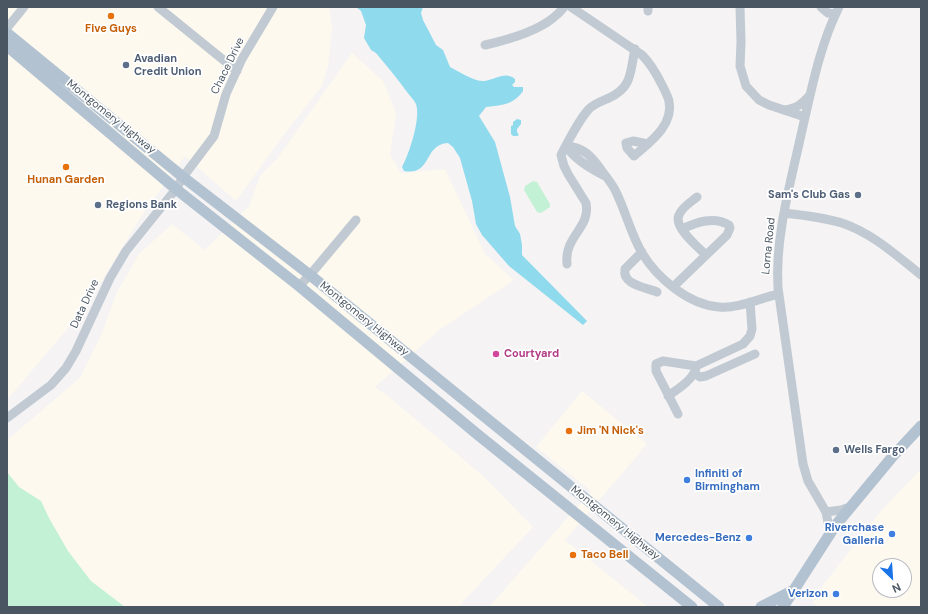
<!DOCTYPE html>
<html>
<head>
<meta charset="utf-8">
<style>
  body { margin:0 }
  #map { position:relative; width:928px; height:614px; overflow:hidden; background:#f5f3f3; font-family:"DM Sans",sans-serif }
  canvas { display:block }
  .frame { position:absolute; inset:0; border:8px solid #4a5661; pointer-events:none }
  .north { position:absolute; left:872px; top:558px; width:40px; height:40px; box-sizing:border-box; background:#fff; border:1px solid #b7bbc0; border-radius:50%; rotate:155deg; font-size:11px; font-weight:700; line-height:16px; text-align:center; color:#4a5661 }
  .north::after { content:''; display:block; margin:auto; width:14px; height:18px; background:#1a73e8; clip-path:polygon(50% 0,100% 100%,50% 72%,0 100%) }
</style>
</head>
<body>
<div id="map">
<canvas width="928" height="614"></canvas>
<div class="frame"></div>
<div class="north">N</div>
</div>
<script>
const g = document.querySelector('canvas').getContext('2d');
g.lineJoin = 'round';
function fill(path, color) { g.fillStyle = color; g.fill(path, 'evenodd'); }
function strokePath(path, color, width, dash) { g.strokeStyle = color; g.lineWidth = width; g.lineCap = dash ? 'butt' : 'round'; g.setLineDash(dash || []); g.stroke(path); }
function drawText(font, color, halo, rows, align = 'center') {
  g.font = font + ' "DM Sans",sans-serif'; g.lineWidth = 3.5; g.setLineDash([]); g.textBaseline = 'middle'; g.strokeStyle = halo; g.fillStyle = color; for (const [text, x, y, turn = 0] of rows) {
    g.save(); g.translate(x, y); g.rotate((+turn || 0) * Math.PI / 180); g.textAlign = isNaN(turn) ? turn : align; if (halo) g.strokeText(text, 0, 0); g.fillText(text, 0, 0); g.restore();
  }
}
fill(new Path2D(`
  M7,7H329L332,28L328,66L322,86L283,136L236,201L185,156L140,218L86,307L7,400Z
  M352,53L383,81L396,113L390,155L401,173L445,169L485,254L514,280L439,330L375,387L389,397L482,475L533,527L458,607H7V440L80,378L102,333L117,292L139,254L172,224L205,250L249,206L260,176L277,159Z
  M582,391L647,444L565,540L648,607H489L591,491L536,447Z
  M921,469V607H818L813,603L816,594L881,511ZM880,566H904V590H880Z`), '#fdf9ef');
fill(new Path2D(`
  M533,181L537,182L550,204V207L541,213L537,212L524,190L525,186Z
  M7,472L19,487L41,501L49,518L68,551L91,581L125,607H7Z`), '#c3f1d5');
fill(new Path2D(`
  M356,7H423L421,13L423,20L436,45L443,50L450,67C460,72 474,82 485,81C496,79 505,71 515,79V82L512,85L514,87H523V91C513,105 502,105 486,107L479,116L495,142L510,197L515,226L520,234L522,245V255L587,321L583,325L509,266L482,235L476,224L472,201L460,158L453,147L448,143C445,143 441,144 438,146C425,154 428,175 404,171L402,167C409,154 421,119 416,104C414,100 410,96 407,92C397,78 386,65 376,53L371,50L364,38L366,25L361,11Z
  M517,119L521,120V124L517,129V132L519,135L517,136H513L511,134V126L513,125V122Z`), '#90daee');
strokePath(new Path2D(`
  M158,7L237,71
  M571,7L642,55C650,63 656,73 661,83C664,89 667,94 669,101C674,125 650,142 634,156L627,148L626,143L633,141L648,144
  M648,7V11
  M740,7L741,42L740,66L746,86L759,100L769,105L805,117
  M821,7L828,13L835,14
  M7,28L24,7
  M485,45C507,40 536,32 553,18C557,15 561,11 564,7
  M784,110C797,108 801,105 810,95
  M605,176C591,169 575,160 566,146C584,147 592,157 602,171C607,178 614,186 617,194C626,213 631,234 642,253C657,278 689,305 719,307C738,309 760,298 779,294
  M697,197C691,202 682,207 679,215C673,227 698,247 706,255
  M784,213C803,215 823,217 842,223C872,233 896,255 921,275
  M642,252L625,269C622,285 645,287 657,292
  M567,264C564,236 591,228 586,203L568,174L564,166L561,155C569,140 577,123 588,110C593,104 602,101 609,98C633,87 630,71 635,49
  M299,286L310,275L356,220
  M673,287L727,235L730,228L729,225C714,216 697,222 682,229
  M694,373L700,377L706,376L755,354
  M668,396C678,389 693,380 696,368
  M678,414L656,371V364L663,361L696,366L743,344L750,336L752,329L750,302
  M7,418L51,385L66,368L76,351L110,278L126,251L176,189L183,177L214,136L226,94L242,59L273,7
  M826,512L841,510L850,507
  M830,533L826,512L808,481L803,464L778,288C775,237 790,185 801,135C811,92 819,47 839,7`), '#c1cad2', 9);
strokePath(new Path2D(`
  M7,33L183,177L310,275L719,607
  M7,46L176,189L299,286L477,434L692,607
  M761,607L794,590
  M783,607L835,526L893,456L921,426`), '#b3c2d1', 11);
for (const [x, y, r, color] of [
  [111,16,4,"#e8710a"],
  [126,65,4,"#5c6f8a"],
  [66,167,4,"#e8710a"],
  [858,195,4,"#5c6f8a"],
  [98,205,4,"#5c6f8a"],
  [496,354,4,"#d1479c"],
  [569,431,4,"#e8710a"],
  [836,450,4,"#5c6f8a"],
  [687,480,4,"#3f7fe0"],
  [892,534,4,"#3f7fe0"],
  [749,538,4,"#3f7fe0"],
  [573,555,4,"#e8710a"],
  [836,594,4,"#3f7fe0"]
]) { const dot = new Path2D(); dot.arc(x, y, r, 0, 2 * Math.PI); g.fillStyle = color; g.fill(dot); strokePath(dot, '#fff', 1.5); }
drawText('bold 11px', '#c56008', '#fff', [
  ["Five Guys",111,29],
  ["Hunan Garden",66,180],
  ["Jim 'N Nick's",577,431,"left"],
  ["Taco Bell",581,555,"left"]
]);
drawText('bold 11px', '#4e5e75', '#fff', [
  ["Avadian",134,59],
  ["Credit Union",134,72],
  ["Sam's Club Gas",850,195,"right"],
  ["Regions Bank",106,205],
  ["Wells Fargo",844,450]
], 'left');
drawText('11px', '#4a5661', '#fff', [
  ["Chace Drive",228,66,-64],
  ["Montgomery Highway",111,117,39],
  ["Lorna Road",769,246,-84],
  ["Data Drive",85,304,-65],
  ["Montgomery Highway",364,319,39],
  ["Montgomery Highway",615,523,39]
]);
drawText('bold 11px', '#b23c85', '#fff', [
  ["Courtyard",504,354]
], 'left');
drawText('bold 11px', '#366cbe', '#fff', [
  ["Infiniti of",695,474,"left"],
  ["Birmingham",695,487,"left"],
  ["Riverchase",884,528],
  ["Galleria",884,541],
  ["Mercedes-Benz",741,538],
  ["Verizon",828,594]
], 'right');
</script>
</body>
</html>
